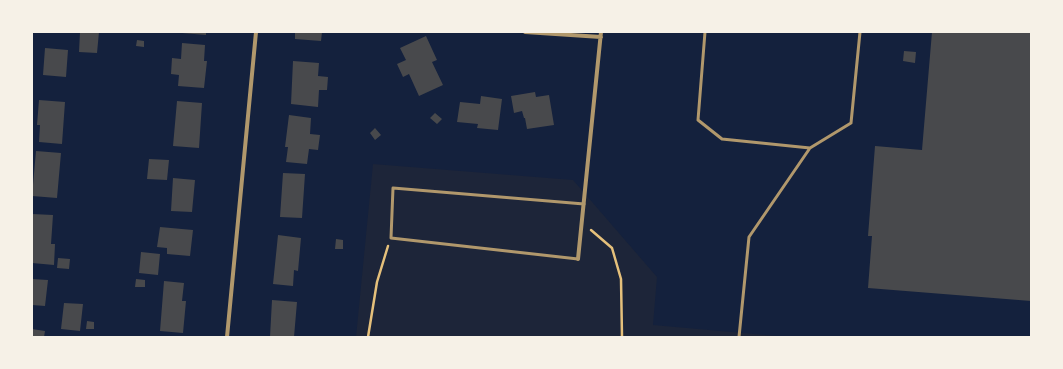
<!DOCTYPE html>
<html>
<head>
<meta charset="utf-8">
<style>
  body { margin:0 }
  #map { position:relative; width:1063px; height:369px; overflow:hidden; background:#14213d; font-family:Lato,sans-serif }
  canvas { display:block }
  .frame { position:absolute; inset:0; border:33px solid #f6f1e7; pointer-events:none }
</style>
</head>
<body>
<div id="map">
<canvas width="1063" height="369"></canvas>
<div class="frame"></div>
</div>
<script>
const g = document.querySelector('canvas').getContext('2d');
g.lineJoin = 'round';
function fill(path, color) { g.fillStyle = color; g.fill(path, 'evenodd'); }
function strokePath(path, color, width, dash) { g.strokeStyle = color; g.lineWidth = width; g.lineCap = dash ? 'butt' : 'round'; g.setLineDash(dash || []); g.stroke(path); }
fill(new Path2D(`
  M373,164L573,180L657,277L653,325L788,337H356Z`), '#1d2539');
fill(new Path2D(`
  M80,32H99L97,53L79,52Z
  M182,32H206V35L182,33Z
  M295,32H322L321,41L295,39Z
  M932,32H1031V301L868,288L872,236H868L875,146L922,150Z
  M426,36L437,60L432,62L443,85L419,96L409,74L403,77L397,64L406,60L400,48Z
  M137,40L144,41V47L136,46Z
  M182,43L205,45L204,61H207L204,88L178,86L179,75L171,74L172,58L181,59Z
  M45,48L68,50L66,77L43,75Z
  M904,51L916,52L915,63L903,61Z
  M293,61L319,63L318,76L328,77L327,90H319L318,107L291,104Z
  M535,92L536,97L549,95L554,125L527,129L525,118H524L522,111L514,113L511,96Z
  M481,96L502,99L498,130L477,128L478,124L457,122L460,102L480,104Z
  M39,100L65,102L62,144L39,142L40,125H37Z
  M177,101L202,103L199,148L173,146Z
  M435,113L442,119L437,124L430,118Z
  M289,115L311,118L310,134L320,135L318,150L309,149L307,164L286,162L288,147H285Z
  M375,128L381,135L375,140L370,133Z
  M36,151L61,153L57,198L32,196Z
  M149,159L169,160L167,180L147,179Z
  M283,173L305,174L302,218L280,217Z
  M173,178L195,180L192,212L171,211Z
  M32,214L53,215L51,244H55L54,265L32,263Z
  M160,227L193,230L190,256L167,254V248L157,247Z
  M278,235L301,238L298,271L294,270L293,286L273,284Z
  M336,239L343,240V249H335Z
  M141,252L160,254L158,275L139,273Z
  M58,258L70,259L69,269L57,268Z
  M32,279L48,280L45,306L32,305Z
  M136,279L145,280V287H135Z
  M164,281L184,283L182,301H186L183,333L160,331Z
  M272,300L297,302L294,337H270Z
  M64,303L83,304L80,331L61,329Z
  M87,321L94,322V329H86Z
  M32,329L45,331L44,337H32Z`), '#48494c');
strokePath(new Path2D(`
  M591,230L612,248L621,279L622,337
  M368,337L377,282L388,246`), '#e5c07b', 2.5);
strokePath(new Path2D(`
  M705,32L698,120L722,139L810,148
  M578,259L391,238L393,188L584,204
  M739,337L749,237L810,148L851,123L860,32`), '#b1986c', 3);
strokePath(new Path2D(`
  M525,32L601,37
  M578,259L601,32
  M227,337L256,32`), '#b1986c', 4);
</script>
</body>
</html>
